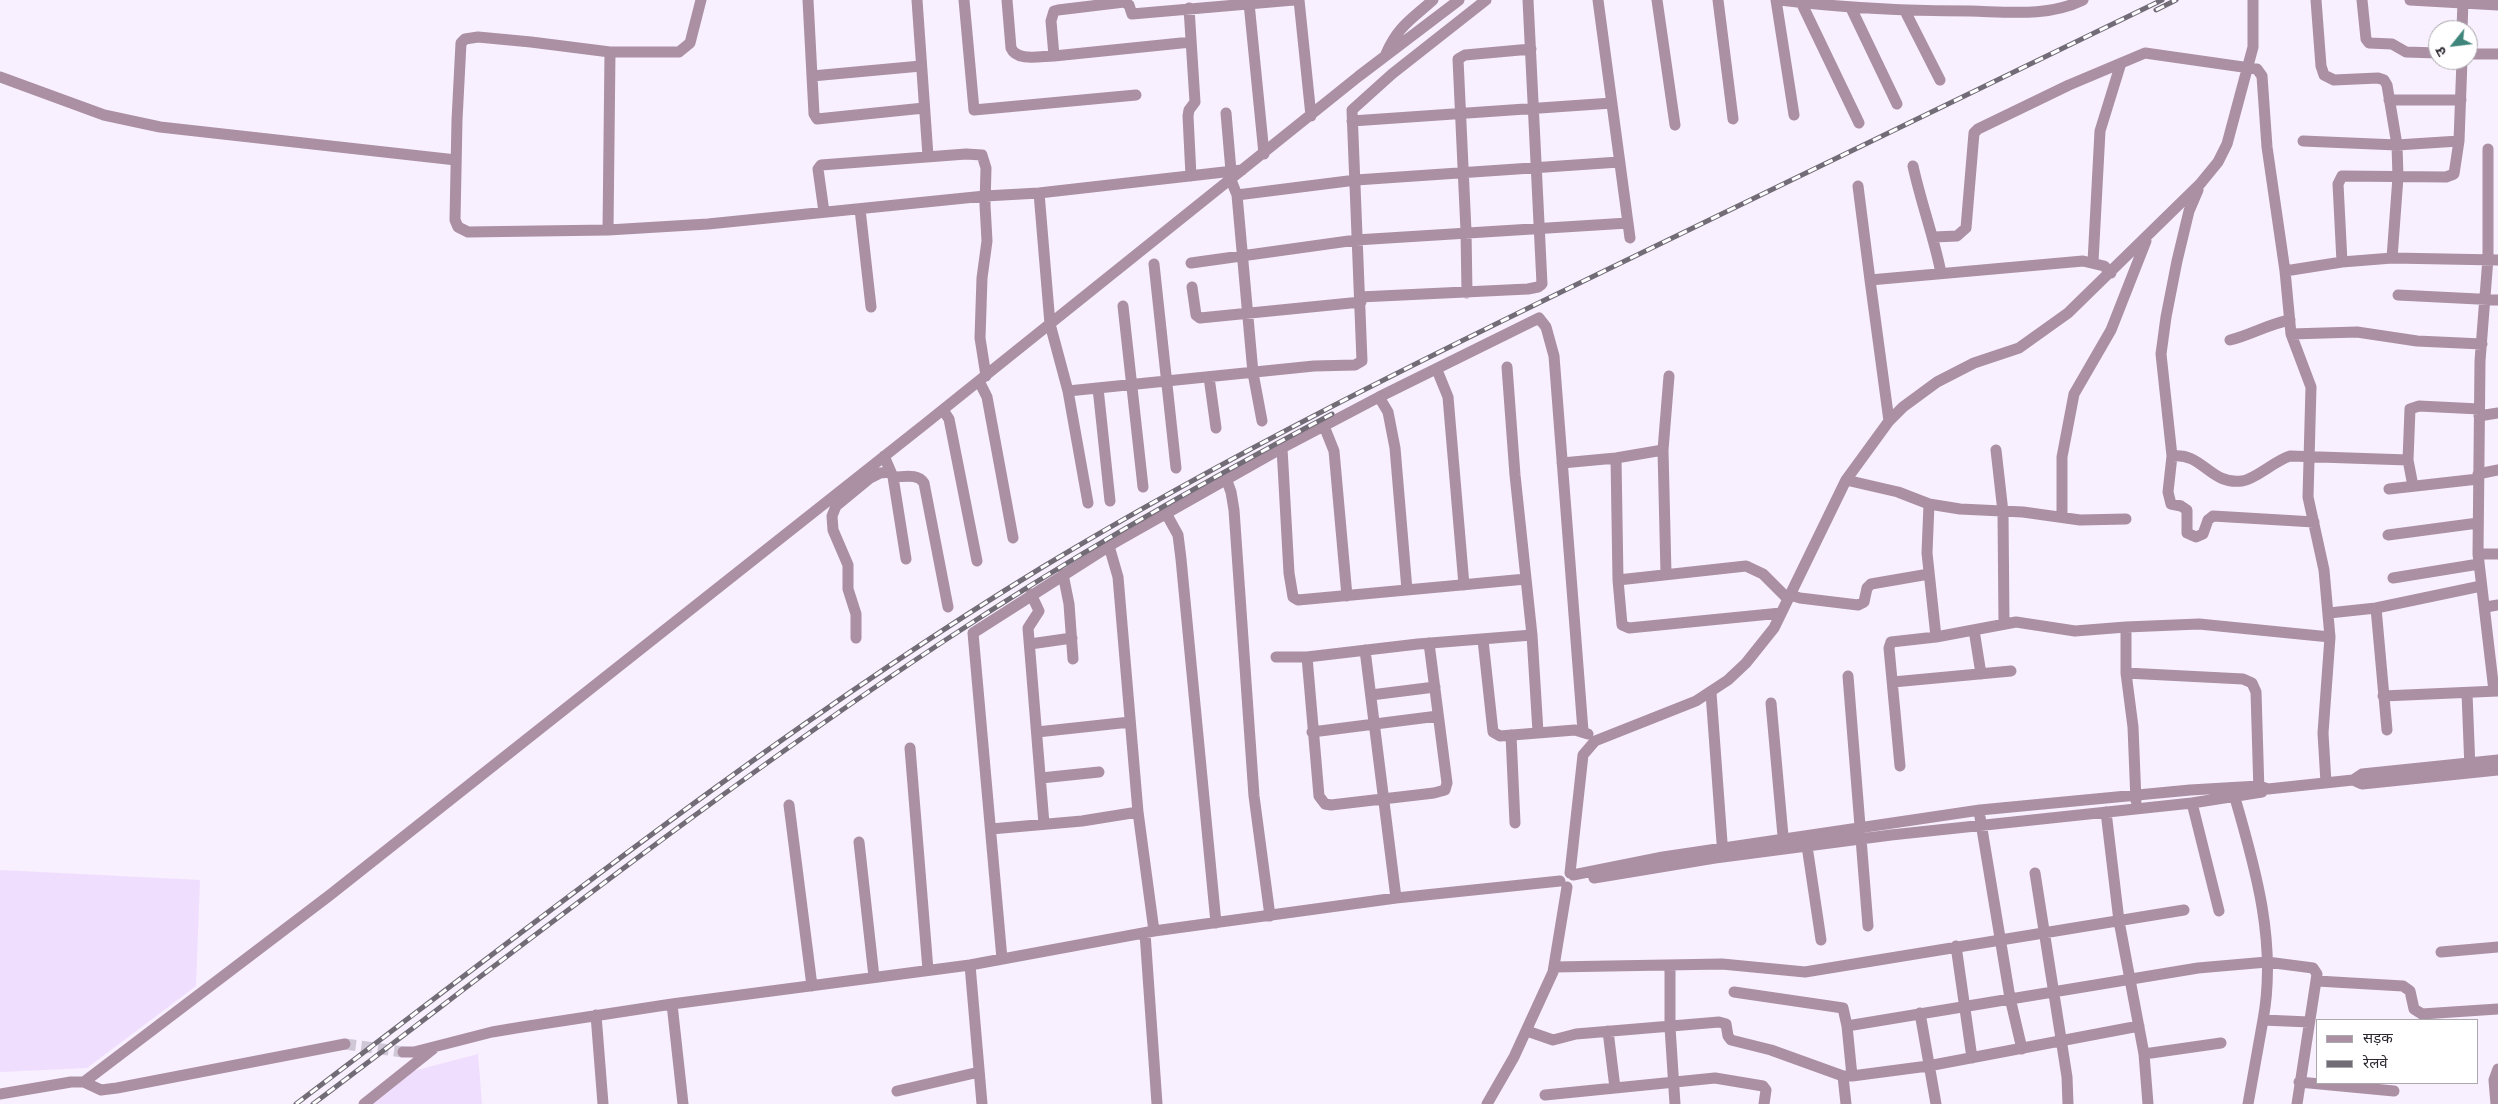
<!DOCTYPE html>
<html>
<head>
<meta charset="utf-8">
<style>
  body { margin:0 }
  #map { position:relative; width:2498px; height:1104px; overflow:hidden; background:#f8efff; font-family:"Asap Condensed","Noto Sans Devanagari",sans-serif }
  canvas { display:block }
  .legend { position:absolute; left:2316px; top:1019px; width:162px; height:65px; box-sizing:border-box; background:#fff; border:1px solid #aba9ad; margin:0; padding:6px 9px; list-style:none; font-size:15px; color:#2d2831 }
  .legend li { display:flex; align-items:center; gap:10px; height:25px }
  .legend b { width:25px; border:1px solid #aba9ad }
  .north { position:absolute; left:2428px; top:20px; width:50px; height:50px; box-sizing:border-box; background:#fff; border:1px solid #aba9ad; border-radius:50%; rotate:241deg; font-size:14px; font-weight:700; line-height:20px; text-align:center; color:#2d2831 }
  .north::after { content:''; display:block; margin:auto; width:18px; height:22px; background:#40857b; clip-path:polygon(50% 0,100% 100%,50% 72%,0 100%) }
</style>
</head>
<body>
<div id="map">
<canvas width="2498" height="1104"></canvas>
<ul class="legend">
<li><b style="height:6px;background:#ab8fa3"></b>सड़क</li>
<li><b style="height:6px;background:#726c77"></b>रेलवे</li>
</ul>
<div class="north">उ</div>
</div>
<script>
const g = document.querySelector('canvas').getContext('2d');
g.lineJoin = 'round';
function fill(path, color) { g.fillStyle = color; g.fill(path, 'evenodd'); }
function strokePath(path, color, width, dash) { g.strokeStyle = color; g.lineWidth = width; g.lineCap = dash ? 'butt' : 'round'; g.setLineDash(dash || []); g.stroke(path); }
fill(new Path2D(`
  M0,870L200,880L196,986L87,1068L0,1072Z
  M478,1054L482,1104H360L398,1075Z`), '#f0defe');
strokePath(new Path2D(`
  M345,1044L403,1052`), '#cfc7d6', 11, [11, 5.5]);
strokePath(new Path2D(`
  M808,0L814,114L817,119L924,108
  M917,0L928,156
  M964,0L974,110L1136,95
  M1007,0L1011,48C1017,62 1041,56 1054,56L1051,21L1054,11L1058,10L1124,2L1129,5L1132,14L1294,0
  M1299,0L1311,116
  M1598,0L1630,238
  M1657,0L1675,125
  M1718,0L1733,119
  M1776,0L1794,115
  M1780,0C1844,8 1907,11 1971,11C2009,12 2048,17 2083,0
  M1800,0L1859,123
  M2316,0L2321,66L2324,75L2334,80L2378,78L2384,80L2387,85L2397,145L2398,177L2392,258
  M2362,0L2366,39L2369,43L2392,44L2406,52L2438,53
  M2410,0L2498,5
  M1249,3L1264,154
  M1189,8L1195,102L1189,110L1188,116L1191,176
  M1851,8L1897,104
  M1905,11L1940,80
  M2462,30L2463,0
  M610,52L608,230L708,224L985,196L1039,193L1242,170
  M1386,54C1398,26 1412,19 1433,0
  M2468,54H2498
  M1054,56L1191,42
  M812,76L921,66
  M0,77L104,115L160,127L456,160
  M2389,100H2461
  M1226,113L1231,171
  M1352,121L1612,103
  M2303,141L2397,145L2459,141
  M2488,149V258L2480,361L2478,554L2494,691
  M1913,166C1921,203 1934,237 1941,273
  M1231,180L1237,195L1253,373L1262,421
  M1858,186L1870,280
  M2198,190L2189,211L2177,261L2166,317L2161,354L2172,456L2168,492L2171,504L2181,506L2187,510V533L2196,537L2203,534L2208,520L2213,516L2314,522
  M1039,193L1050,324L1068,391L1088,503
  M1237,195L1356,180L1619,162
  M860,209L871,307
  M824,212L818,169L821,165L966,154L982,155L986,168L985,205L987,241L982,278L980,338L986,376
  M608,230L468,232L458,227L455,220L457,120L461,43L465,39L478,37L531,42L610,52H679L690,43L701,0
  M1934,237L1957,236L1966,228L1974,133L1978,129L2069,85L2145,53L2257,69L2262,76L2267,147L2285,271L2291,334L2311,387L2308,497L2324,570L2330,637L2323,733L2326,783
  M2093,262L2100,131L2121,63
  M2342,262L2338,184L2342,176L2446,177L2454,174L2459,141L2462,60
  M1191,263L1356,240L1628,223
  M1154,264L1176,468
  M2285,271L2342,262L2392,258L2498,260
  M1192,287L1196,315L1200,318L1361,302
  M1467,293L1466,231L1458,59L1465,55L1531,49
  M2398,295L2498,300
  M1360,297L1528,289L1538,287L1542,284L1528,0
  M1123,306L1143,487
  M2291,334L2357,332L2417,341L2482,344
  M2230,340C2251,335 2268,324 2290,320
  M1507,367L1515,475L1532,635L1538,732
  M1437,370L1448,397L1464,585
  M1209,377L1216,428
  M979,381L987,397L1013,538
  M1098,388L1110,501
  M1068,391L1314,366L1355,365L1362,361L1352,110L1392,74L1486,0
  M1379,397L1388,412L1395,448L1407,590
  M943,410L949,419L977,561
  M2479,416L2498,413
  M1889,421L1870,280L2083,261L2104,266L2111,273
  M1324,426L1334,451L1347,596
  M1282,448L1289,573L1293,597L1298,600L1526,579
  M1996,450L2003,512L2004,623
  M884,456L893,477L906,559
  M2172,456C2203,452 2209,485 2242,481C2256,479 2274,461 2290,456L2408,460
  M1616,458L1618,580L1622,625L1629,628L1781,613
  M1562,463L1616,458L1663,450
  M2478,474L2498,470
  M893,477C904,477 918,473 924,483L948,607
  M1846,480L1898,492L1929,504L1960,509L2023,512L2080,520L2126,519
  M1227,481L1231,492L1234,510L1254,796L1270,916
  M2413,486L2408,460L2410,409L2419,406L2479,409
  M2389,489L2478,479
  M1929,504L1927,553L1936,637
  M1167,515L1178,535L1181,559L1216,923
  M2062,517V457L2074,394L2111,330L2146,241
  M2388,535L2478,523
  M1109,546L1118,577L1138,812L1154,931
  M2478,554H2498
  M1063,574L1069,604L1073,659
  M1666,574L1663,450L1669,376
  M2393,578L2479,564
  M1618,580L1746,566L1763,574L1788,599
  M1031,594L1039,611L1028,628L1044,824
  M1790,595L1800,598L1858,605L1864,602L1867,588L1871,584L1929,574
  M2486,607L2498,605
  M2376,608L2387,730
  M2329,613L2376,608L2481,586
  M2126,627L2199,624L2330,637
  M1974,630L1981,674
  M856,638V614L848,589V565L833,530L832,516L836,506L870,478L880,473L891,472
  M1483,640L1493,732L1500,736L1575,730L1588,734
  M1030,644L1072,638
  M1365,650L1396,898
  M1276,657H1307L1418,644L1532,635
  M1307,657L1319,796L1325,804L1331,805L1434,793L1445,790L1447,783L1429,643
  M2126,673L2243,679L2252,683L2256,692L2259,792
  M1848,676L1868,926
  M1893,682L2011,671
  M1711,693L1723,856
  M2467,693L2470,769
  M1371,695L1435,687
  M2383,696L2498,691
  M1771,703L1784,847
  M1037,732L1130,722
  M1312,732L1438,716
  M1511,735L1515,823
  M910,748L928,970
  M1900,766L1889,648L1891,642L1936,637L2016,622L2075,631L2126,627V673L2133,727L2136,801
  M1041,778L1099,772
  M2353,780L2362,774L2498,760
  M2235,798C2256,870 2277,944 2263,1020L2309,1022
  M2192,803L2219,911
  M789,805L812,986
  M2106,812L2119,921L2144,1054L2148,1104
  M1980,817L2010,998L2022,1049
  M991,829L1082,821L1138,812
  M859,842L874,977
  M1807,846L1821,940
  M1570,873L1583,755L1595,741L1696,701L1728,680L1746,663L1774,628L1846,480L1889,421L1903,407L1937,382L1974,363L2019,348L2068,313L2200,184L2218,162L2227,144L2253,47V0
  M2035,873L2067,1077L2068,1104
  M1573,875L1663,857L1980,810L2190,790L2259,786L2268,789L2353,780L2362,784L2498,770
  M1594,878L1715,858L1891,835L2192,803L2262,792
  M1145,933L1157,1104
  M1956,946L1972,1058
  M2441,952L2498,947
  M1002,959L973,633L1114,543L1282,448L1379,397L1539,318L1546,327L1554,356L1583,731
  M970,965L982,1104
  M1670,965V1027L1675,1104
  M1554,967L1722,964L1805,972L2184,910
  M2317,981L2403,986L2410,991L2414,1009L2422,1014L2498,1009
  M1734,992L1843,1008L1847,1026
  M672,1004L683,1104
  M1920,1013L1936,1104
  M596,1015L603,1104
  M1527,1031L1553,1040L1576,1034L1719,1022L1726,1024L1728,1036L1731,1040L1771,1050L1843,1076H1852L1928,1066L2139,1026
  M1608,1031L1615,1088
  M403,1052H414L492,1032L522,1027L672,1004L970,965L1154,931L1396,898L1560,881
  M2144,1054L2221,1043
  M1843,1076L1846,1104
  M1852,1076L1847,1026L2198,968L2267,962L2313,968L2317,974L2297,1104
  M84,1082L330,895L925,424L1359,76L1459,0
  M2299,1082L2394,1091
  M897,1091L979,1072
  M0,1094L71,1082H84L101,1090L117,1088L345,1044
  M1545,1095L1715,1078L1763,1086L1766,1090L1764,1104
  M364,1104L433,1049
  M1487,1104L1514,1057L1553,972L1567,887
  M2248,1104L2263,1020
  M2496,1104L2494,1080L2498,1069`), '#ab8fa3', 11);
const rail = new Path2D(`
  M2156,10L2176,0
  M296,1104C540,919 780,728 1041,568C1231,453 1431,355 1631,258C1808,172 1985,86 2162,0
  M313,1104C522,946 728,783 947,639C1071,557 1201,483 1332,414`);
strokePath(rail, '#726c77', 5);
strokePath(rail, '#fff', 3, [9]);
</script>
</body>
</html>
